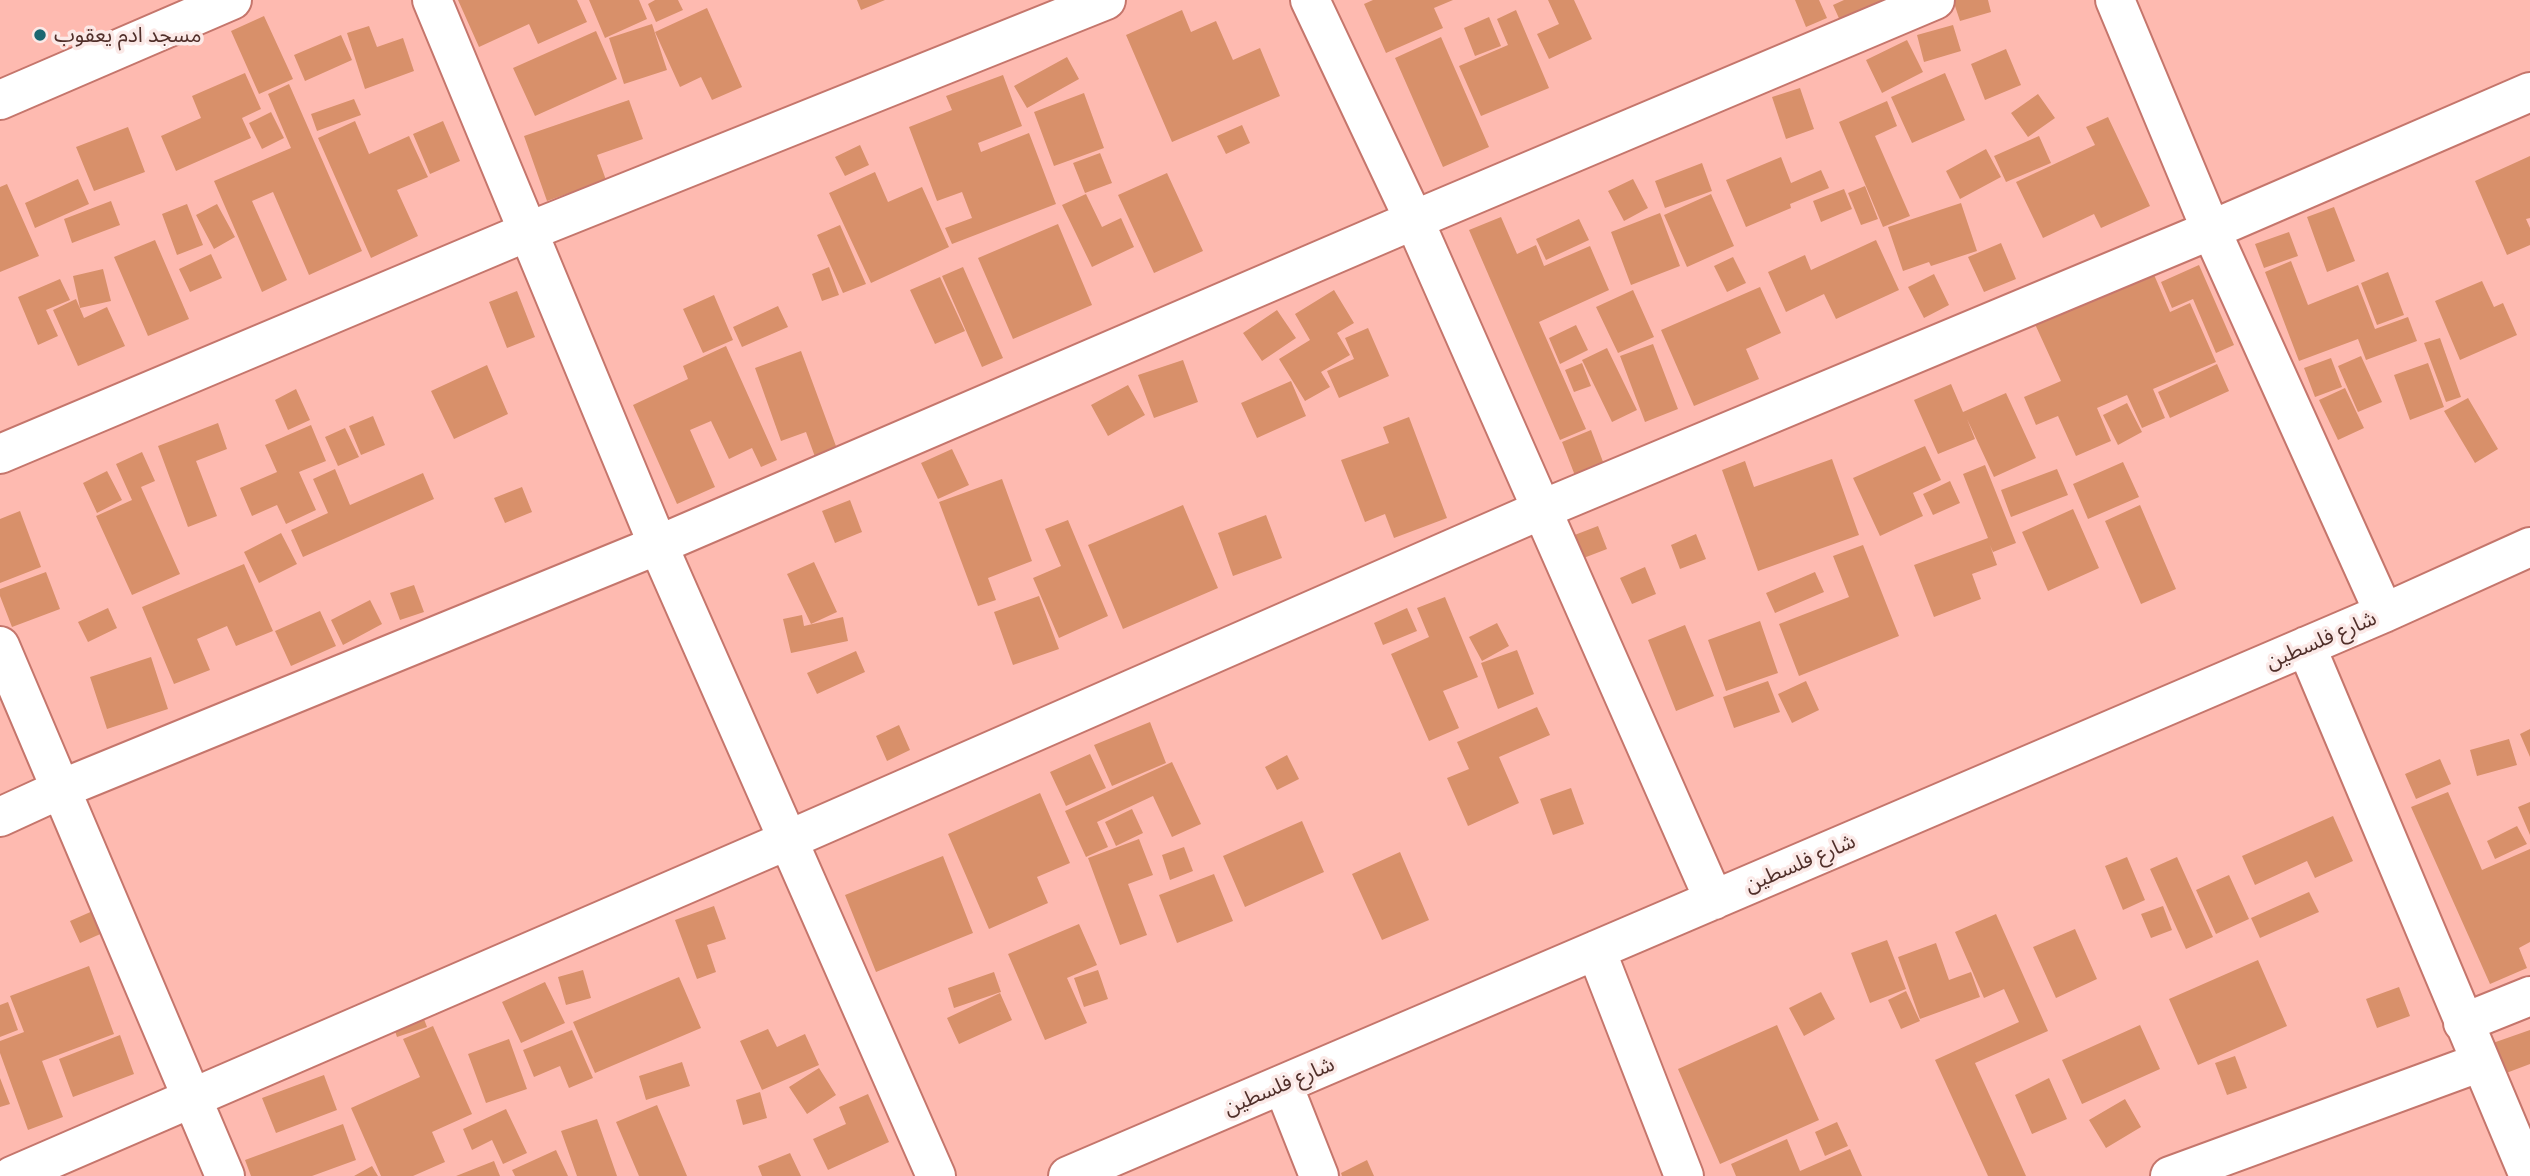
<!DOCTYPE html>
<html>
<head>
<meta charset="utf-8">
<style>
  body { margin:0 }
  canvas { display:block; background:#febab0 }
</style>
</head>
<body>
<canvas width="2530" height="1176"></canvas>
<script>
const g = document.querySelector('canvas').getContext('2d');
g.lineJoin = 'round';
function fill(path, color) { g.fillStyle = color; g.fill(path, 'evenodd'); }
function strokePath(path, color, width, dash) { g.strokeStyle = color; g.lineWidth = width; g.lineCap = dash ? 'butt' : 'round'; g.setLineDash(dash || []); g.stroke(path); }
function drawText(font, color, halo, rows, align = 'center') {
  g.font = font + ' "Golos Text","Noto Sans Arabic",sans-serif'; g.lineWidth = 7; g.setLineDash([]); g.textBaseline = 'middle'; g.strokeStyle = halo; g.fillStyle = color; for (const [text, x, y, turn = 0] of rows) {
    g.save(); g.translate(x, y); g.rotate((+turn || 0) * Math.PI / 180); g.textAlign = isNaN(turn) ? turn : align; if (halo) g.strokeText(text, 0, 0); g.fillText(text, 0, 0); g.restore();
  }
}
fill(new Path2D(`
  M458,0H577L587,22L538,44L529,24L479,47Z
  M589,0H639L647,19L605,38Z
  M655,0H678L683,10L656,22L648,4Z
  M857,0H885L861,10Z
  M1373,0H1453L1434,8L1443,28L1386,53L1364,4Z
  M1548,0H1574L1592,39L1549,59L1537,34L1559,24Z
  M1795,0H1819L1827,18L1806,27Z
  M1844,0H1884L1886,6L1842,25L1833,5Z
  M1953,0H1988L1991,12L1960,21Z
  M707,8L742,87L712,100L701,77L680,87L655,32Z
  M1182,10L1191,32L1216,21L1233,60L1260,48L1280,96L1172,142L1126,35Z
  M1516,10L1549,88L1481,116L1459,66L1508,45L1497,19Z
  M264,16L293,79L259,94L231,31Z
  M1489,17L1501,46L1475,56L1464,28Z
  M652,24L667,70L624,84L609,38Z
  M1953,25L1961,51L1924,62L1917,35Z
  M369,26L377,47L403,38L414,71L365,89L347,33Z
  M596,31L617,79L535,116L513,68Z
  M341,35L352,60L305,81L294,55Z
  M1441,37L1489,147L1443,167L1395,58Z
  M1907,40L1923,72L1882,93L1866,60Z
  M2006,49L2021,85L1985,100L1971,64Z
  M1067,57L1079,79L1027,108L1014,86Z
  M245,73L261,109L242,118L251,138L176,171L161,136L201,118L192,96Z
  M1945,73L1965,120L1912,143L1891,97Z
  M1003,75L1022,126L978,143L981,152L1029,133L1056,204L952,244L945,228L972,218L962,192L937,201L909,127L952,110L946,96Z
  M289,84L362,251L309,275L273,192L252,201L287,280L262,292L214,181L291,148L268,94Z
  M1800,88L1814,129L1786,139L1772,97Z
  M1084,93L1104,148L1054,166L1034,112Z
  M2038,94L2055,118L2028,137L2011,113Z
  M354,99L361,115L317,131L311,114Z
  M629,100L643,139L597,155L606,180L547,201L524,136Z
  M1887,101L1897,126L1875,136L1910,216L1883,227L1839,122Z
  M271,112L284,138L262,149L249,123Z
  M2108,117L2150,206L2101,228L2094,214L2043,238L2016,182L2095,145L2086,127Z
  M355,121L369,154L409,136L428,177L397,190L418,236L371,258L318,138Z
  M443,121L460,161L430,174L413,134Z
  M1242,125L1250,143L1226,154L1217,136Z
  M128,127L145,172L94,191L76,147Z
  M2039,136L2051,163L2006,182L1994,156Z
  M860,145L869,165L845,176L835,157Z
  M1986,149L2001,177L1960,199L1946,171Z
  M1100,153L1112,183L1085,193L1073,163Z
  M2530,156V218L2526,219L2530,228V245L2507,255L2475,181Z
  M1781,157L1791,183L1821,170L1829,188L1790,204L1791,208L1746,227L1726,180Z
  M1702,163L1712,191L1665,208L1655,181Z
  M875,172L888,202L922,187L949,247L871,283L829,193Z
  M1167,173L1203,251L1154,273L1118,195Z
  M78,179L89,204L35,228L25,203Z
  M1633,179L1648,208L1624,221L1608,191Z
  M7,184L39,256L0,272V187Z
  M1865,186L1878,219L1861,225L1848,193Z
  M1844,189L1852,209L1821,222L1813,201Z
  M1086,194L1102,227L1121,218L1134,247L1092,267L1062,205Z
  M1711,194L1734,246L1687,267L1664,215Z
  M111,201L120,225L72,243L64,219Z
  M1961,203L1977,251L1931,266L1929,262L1903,271L1888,227Z
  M187,204L203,245L177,255L162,214Z
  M217,204L235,237L214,249L196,215Z
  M2334,207L2355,261L2327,272L2307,217Z
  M1660,213L1680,266L1631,285L1611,232Z
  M1501,217L1517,254L1536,245L1544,266L1590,246L1609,290L1539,322L1586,429L1560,440L1469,230Z
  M1579,219L1589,240L1546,260L1536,239Z
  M1058,224L1092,305L1013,339L978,258Z
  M840,225L866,284L843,293L817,235Z
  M2289,232L2298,256L2264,268L2255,244Z
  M155,240L189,319L148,336L114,257Z
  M1876,240L1899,290L1836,319L1824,294L1786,312L1768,272L1805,255L1811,270Z
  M2001,243L2016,279L1984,292L1968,257Z
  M211,254L222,278L190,292L179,269Z
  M1733,257L1746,283L1727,292L1714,266Z
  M2291,261L2308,305L2358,285L2375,329L2408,317L2417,341L2366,360L2358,339L2299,361L2265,272Z
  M2199,265L2234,345L2216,353L2193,299L2172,308L2161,282Z
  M829,267L839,295L822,301L812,274Z
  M963,267L1003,358L982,367L942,276Z
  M103,269L111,301L80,308L73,276Z
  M2152,270L2170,312L2190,303L2216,362L2153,389L2165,418L2142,428L2127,395L2097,408L2111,441L2076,456L2058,416L2036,425L2024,397L2061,381L2034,322Z
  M2388,272L2404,315L2377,325L2361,283Z
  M1934,274L1949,305L1924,318L1908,287Z
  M940,277L965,331L935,344L910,290Z
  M60,279L70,300L46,310L58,336L38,345L18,297Z
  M2482,281L2494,307L2503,303L2517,335L2460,360L2435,301Z
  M1760,287L1781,333L1746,349L1759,379L1694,406L1661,330Z
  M1334,290L1354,323L1337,333L1350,355L1321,372L1330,387L1305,401L1279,359L1310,340L1295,314Z
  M1633,290L1654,337L1618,353L1596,307Z
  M517,291L535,337L507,348L489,302Z
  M714,295L733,340L703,353L683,309Z
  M76,299L84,318L107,307L125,346L78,366L53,310Z
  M778,306L788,327L742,347L733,327Z
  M1277,310L1296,338L1262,361L1243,333Z
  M1576,325L1588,350L1560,364L1549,338Z
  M1368,328L1389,376L1339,398L1327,371L1354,359L1345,338Z
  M2440,338L2461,397L2446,402L2424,343Z
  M1653,344L1678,409L1645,422L1620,356Z
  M726,346L777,460L761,467L752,448L729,459L711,421L690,430L715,487L677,504L633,405L688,379L683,366Z
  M1607,348L1637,410L1612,422L1582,360Z
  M801,351L840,457L818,465L806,432L781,441L755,368Z
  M2361,356L2382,402L2358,412L2338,366Z
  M2331,358L2342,387L2315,397L2304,368Z
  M1183,360L1198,402L1154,418L1138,375Z
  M1582,363L1591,386L1574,392L1565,370Z
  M2428,363L2444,407L2410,420L2394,375Z
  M2217,364L2229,391L2170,418L2158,392Z
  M487,365L508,414L454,439L431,391Z
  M1291,381L1306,416L1257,438L1241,403Z
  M1951,384L1963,412L2006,393L2036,458L1994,477L1967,419L1975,439L1938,454L1914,400Z
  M1128,385L1145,415L1108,436L1091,405Z
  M2345,388L2364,428L2338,440L2319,400Z
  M296,389L310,420L288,430L275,400Z
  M2468,398L2498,449L2475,463L2444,411Z
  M2127,403L2142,432L2118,445L2103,415Z
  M373,416L385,445L361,455L349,426Z
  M1409,417L1447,518L1394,538L1385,514L1365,522L1341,460L1389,443L1383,427Z
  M218,423L227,449L196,461L217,516L188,527L158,446Z
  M311,425L326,461L299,472L316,510L286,524L277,505L252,516L240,488L277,472L265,445Z
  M345,428L359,457L338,466L325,437Z
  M1591,430L1608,475L1579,486L1562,442Z
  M1925,446L1941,480L1913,493L1923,516L1880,536L1853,478Z
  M952,449L969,485L938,499L921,463Z
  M142,452L155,481L141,487L180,574L132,595L96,516L132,500L116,464Z
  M1832,459L1859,535L1758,571L1722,470L1745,461L1754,487Z
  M2123,462L2139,497L2088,519L2073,484Z
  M1985,465L2016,543L1993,552L1990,545L1997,565L1972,574L1981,599L1934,617L1914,565L1988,538L1963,474Z
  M335,469L350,505L423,473L434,499L303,557L291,530L328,513L313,479Z
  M2057,469L2068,495L2011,517L2001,490Z
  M107,471L122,500L97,513L83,483Z
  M1002,479L1032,561L988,578L996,600L978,606L939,502Z
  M1950,481L1960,503L1933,515L1923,494Z
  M522,487L532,512L505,523L494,498Z
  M850,500L862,532L835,543L822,511Z
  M1183,505L1218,588L1123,629L1088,545Z
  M2140,505L2176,589L2141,604L2105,521Z
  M2073,509L2099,568L2048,591L2022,532Z
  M20,511L41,567L0,583V519Z
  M1266,515L1282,558L1233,576L1218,533Z
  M1068,520L1108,616L1059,638L1033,578L1061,566L1045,529Z
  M1598,526L1607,549L1581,559L1572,536Z
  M281,533L297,564L259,583L244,552Z
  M1696,534L1706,559L1680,569L1671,545Z
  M1863,545L1899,636L1799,676L1779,624L1849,597L1833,556Z
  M814,562L837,612L811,624L787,574Z
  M244,564L273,631L236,646L227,626L197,639L210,670L174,684L142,607Z
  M1645,567L1656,594L1632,604L1620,578Z
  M46,572L60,609L12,627L0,596V589Z
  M1815,572L1824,592L1775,613L1766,593Z
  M414,585L424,612L400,620L390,593Z
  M1039,596L1059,649L1013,665L994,612Z
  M1445,597L1478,677L1443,691L1459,728L1429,741L1391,654L1429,637L1417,608Z
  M370,600L382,624L343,645L331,620Z
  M108,608L117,628L88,642L78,622Z
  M1407,608L1417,631L1383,645L1374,623Z
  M320,611L336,646L291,666L275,631Z
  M802,615L804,626L843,617L848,641L791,653L783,619Z
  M1760,621L1778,673L1726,691L1708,640Z
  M1497,623L1509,646L1482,661L1469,637Z
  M1685,625L1714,696L1676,711L1648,640Z
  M1517,650L1534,694L1498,709L1481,663Z
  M856,651L865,672L817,694L807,673Z
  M151,657L168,709L107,729L90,677Z
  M1768,681L1780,712L1734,728L1723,697Z
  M1806,681L1819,710L1792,723L1778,694Z
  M1537,707L1550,735L1499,757L1519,803L1468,826L1447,778L1469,769L1457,742Z
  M1150,722L1166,763L1112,786L1094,745Z
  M899,725L910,750L887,761L876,736Z
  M2530,729V757L2520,734Z
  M2509,739L2517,765L2477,776L2470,750Z
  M1090,754L1106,788L1066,806L1050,772Z
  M1287,755L1299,779L1277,790L1265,767Z
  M2440,759L2451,784L2416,799L2405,774Z
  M1172,762L1201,824L1172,837L1153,796L1097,822L1108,847L1086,857L1065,811Z
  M1571,788L1584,824L1553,835L1540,799Z
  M2448,792L2482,870L2530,849V942L2519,948L2527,968L2490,984L2411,807Z
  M1040,793L1070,863L1037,877L1048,903L989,929L948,834Z
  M2530,802V835L2518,807Z
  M1132,809L1143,833L1116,846L1105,822Z
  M2333,816L2353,861L2315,878L2307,861L2255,885L2242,856Z
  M1302,821L1324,872L1245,907L1223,856Z
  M2517,826L2527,844L2495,859L2487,841Z
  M1139,839L1153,875L1128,884L1147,935L1120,945L1088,858Z
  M1184,847L1193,871L1170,880L1162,855Z
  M1400,852L1429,920L1382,940L1352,874Z
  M943,856L973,933L876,972L845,895Z
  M2127,857L2145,900L2123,910L2105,866Z
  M2177,857L2213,937L2186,949L2150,869Z
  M1214,874L1233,921L1177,943L1159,895Z
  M2229,875L2249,919L2216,934L2196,890Z
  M2309,892L2319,912L2260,938L2251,918Z
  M104,906L114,928L80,943L70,921Z
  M714,906L726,939L707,945L716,972L697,979L675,920Z
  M2163,906L2172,930L2151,938L2141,914Z
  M1996,914L2048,1031L1975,1063L2026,1176H1988L1935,1060L2019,1022L2004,989L1984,998L1955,932Z
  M1079,924L1097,965L1067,978L1087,1023L1045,1040L1008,954Z
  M2075,929L2097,979L2056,998L2033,947Z
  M1887,940L1906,989L1870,1003L1851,953Z
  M1936,943L1949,980L1971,972L1980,997L1920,1019L1898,957Z
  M2258,960L2287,1026L2198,1065L2169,999Z
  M89,966L114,1034L42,1061L63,1117L28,1130L0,1053V1041L24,1032L10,996Z
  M583,970L591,998L566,1005L558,977Z
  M1098,970L1108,999L1084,1007L1074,978Z
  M994,972L1001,992L954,1008L948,988Z
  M679,977L701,1028L595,1073L573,1022Z
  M545,982L565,1023L521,1043L502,1002Z
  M2399,987L2410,1016L2377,1028L2366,999Z
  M1906,991L1920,1021L1901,1029L1888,1000Z
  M1821,992L1835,1019L1804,1036L1789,1008Z
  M1000,993L1012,1020L959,1044L947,1018Z
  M8,1002L18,1030L0,1037V1005Z
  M419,1006L427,1027L397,1037L390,1016Z
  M1777,1025L1819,1120L1720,1164L1678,1069Z
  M2140,1025L2160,1069L2082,1104L2062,1060Z
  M433,1026L472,1114L432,1132L445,1162L413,1176H381L351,1108L420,1077L403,1039Z
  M768,1029L777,1047L805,1034L819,1065L762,1090L740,1041Z
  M572,1030L593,1078L569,1088L560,1066L534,1077L523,1050Z
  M2530,1030V1064L2501,1075L2490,1044Z
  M120,1035L134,1074L73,1097L59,1059Z
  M509,1039L527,1089L486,1103L468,1054Z
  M2235,1056L2247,1088L2227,1095L2215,1063Z
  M682,1062L690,1086L646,1100L639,1076Z
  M819,1068L836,1095L807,1114L789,1087Z
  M324,1075L337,1110L276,1133L262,1098Z
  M0,1078L10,1104L0,1107Z
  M2049,1078L2067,1119L2032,1134L2015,1095Z
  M760,1092L767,1118L743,1125L736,1100Z
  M868,1094L889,1142L828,1170L813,1139L846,1124L839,1107Z
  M2125,1099L2141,1127L2106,1148L2089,1120Z
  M657,1105L687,1176H639L616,1122Z
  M506,1109L527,1153L503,1164L492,1140L472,1150L463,1129Z
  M597,1119L617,1176H577L561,1131Z
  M1837,1122L1848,1146L1825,1156L1815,1132Z
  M343,1124L356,1160L312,1176H251L245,1160Z
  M1787,1139L1800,1171L1850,1149L1862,1176H1736L1731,1164Z
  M556,1150L568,1176H515L512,1170Z
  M790,1153L801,1176H762L758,1166Z
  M1367,1160L1374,1176H1342L1341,1173Z
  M494,1161L500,1176H456Z
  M372,1166L378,1176H354Z`), '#d8906a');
const minor = new Path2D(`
  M432,0L658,545L936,1176
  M1310,0L1414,220L1714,900
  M2115,0L2211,230L2384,613
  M0,100L232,0
  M0,454L527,232L1106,0
  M0,646L225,1176
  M2306,646L2529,1176
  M0,817L61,789L658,545L1414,220L1935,0
  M1596,950L1684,1176
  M2463,1023L2530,996
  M1283,1085L1319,1176
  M12,1176L788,840L1543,509L2211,230L2530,92
  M1068,1176L2384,613L2530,547
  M2170,1176L2481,1062`);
strokePath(minor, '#c5766c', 42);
strokePath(minor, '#fff', 38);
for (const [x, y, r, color] of [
  [40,35,7,"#1b6771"]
]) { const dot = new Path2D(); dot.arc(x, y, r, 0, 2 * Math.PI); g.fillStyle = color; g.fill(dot); strokePath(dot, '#fbe9e7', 2.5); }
drawText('21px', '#502f2a', '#fbe9e7', [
  ["مسجد ادم يعقوب",54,35]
], 'left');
drawText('21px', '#502f2a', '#fbe9e7', [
  ["شارع فلسطين",2321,640,-23],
  ["شارع فلسطين",1800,863,-23],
  ["شارع فلسطين",1279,1086,-23]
]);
</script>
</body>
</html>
